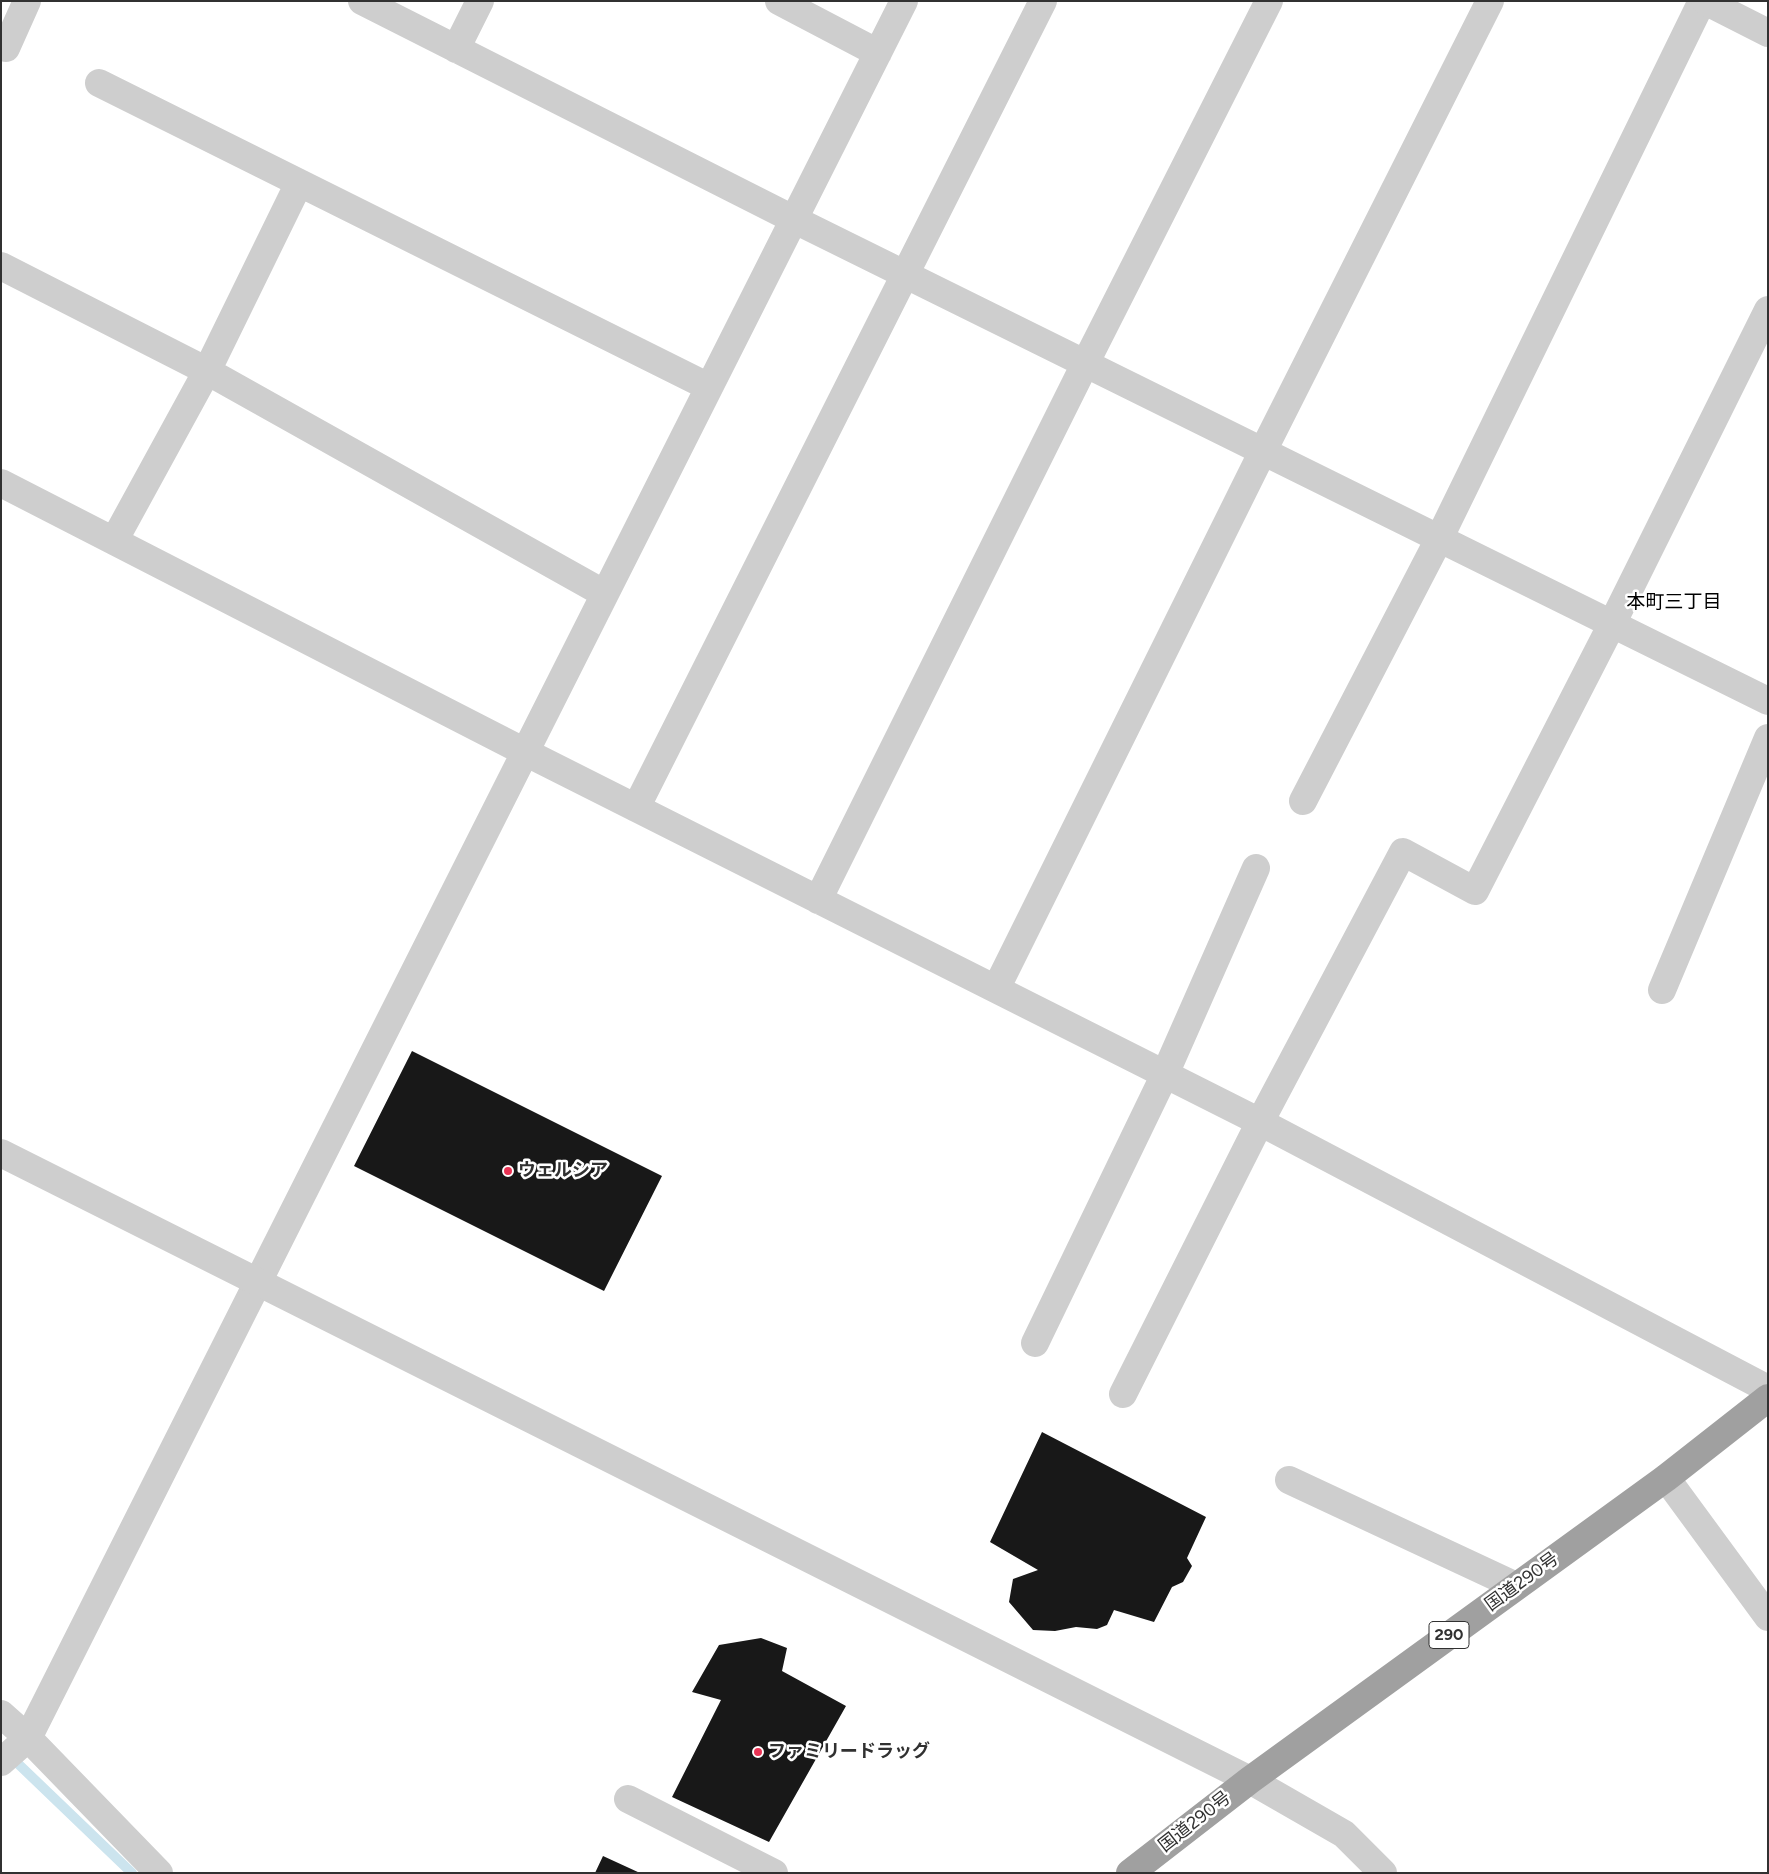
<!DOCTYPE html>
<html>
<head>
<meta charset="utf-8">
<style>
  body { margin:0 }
  #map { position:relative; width:1769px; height:1874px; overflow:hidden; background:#fff; font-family:Figtree,sans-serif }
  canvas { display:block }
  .frame { position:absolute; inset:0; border:2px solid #313131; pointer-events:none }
</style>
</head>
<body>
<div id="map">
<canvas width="1769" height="1874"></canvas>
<div class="frame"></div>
</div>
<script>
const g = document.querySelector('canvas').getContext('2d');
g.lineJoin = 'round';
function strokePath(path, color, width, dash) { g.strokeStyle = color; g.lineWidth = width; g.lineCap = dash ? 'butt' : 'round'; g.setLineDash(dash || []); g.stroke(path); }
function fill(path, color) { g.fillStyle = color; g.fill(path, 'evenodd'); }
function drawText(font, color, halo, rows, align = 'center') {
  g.font = font + ' Figtree,"Noto Sans JP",sans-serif'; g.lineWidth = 5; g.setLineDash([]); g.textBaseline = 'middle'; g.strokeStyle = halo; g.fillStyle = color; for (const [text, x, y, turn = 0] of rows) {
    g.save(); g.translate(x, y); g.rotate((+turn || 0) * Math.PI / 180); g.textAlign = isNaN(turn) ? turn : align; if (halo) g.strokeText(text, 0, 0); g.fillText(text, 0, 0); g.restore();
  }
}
strokePath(new Path2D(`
  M10,1756L132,1873`), '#cce4ee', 10);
fill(new Path2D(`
  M412,1051L662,1176L604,1291L354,1166Z
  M1042,1432L1206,1517L1187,1558L1192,1566L1183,1582L1172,1587L1154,1622L1114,1610L1107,1625L1097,1629L1076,1627L1055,1631L1033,1630L1009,1602L1013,1579L1038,1570L990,1542Z
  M761,1638L787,1648L782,1671L846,1706L769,1842L672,1797L721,1700L692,1692L719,1645Z
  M603,1856L640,1873H595Z`), '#181818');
strokePath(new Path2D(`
  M362,1L793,219L1768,701
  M779,1L878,53
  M6,48L27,1
  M456,49L480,1
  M99,83L709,387
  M1,266L207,371L605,594
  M1,483L525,752L1260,1122L1768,1389
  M114,541L207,371L299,183
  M1303,801L1439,539L1702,1
  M636,808L1043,1
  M818,900L1085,364L1269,1
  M996,989L1263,451L1490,1
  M1662,990L1768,738
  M1035,1343L1165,1074L1256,868
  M1123,1394L1260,1122L1403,852L1475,891L1612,624L1768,310
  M1666,1478L1768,1617
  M1289,1480L1516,1586
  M1,1714L28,1738L159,1873
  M1,1762L28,1738L904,1
  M1250,1780L1344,1834L1383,1873
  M628,1799L774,1873`), '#cecece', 28);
strokePath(new Path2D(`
  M1705,1L1768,33
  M1,1153L1250,1780`), '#cecece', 28);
strokePath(new Path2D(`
  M1130,1873L1250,1780L1666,1478L1768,1398`), '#a0a0a0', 28);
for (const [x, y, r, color] of [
  [508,1171,5,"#e93354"],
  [758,1752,5,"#e93354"]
]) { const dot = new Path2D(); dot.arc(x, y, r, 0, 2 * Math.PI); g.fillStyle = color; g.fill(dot); strokePath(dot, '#fff', 2); }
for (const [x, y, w] of [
  [1449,1635,40]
]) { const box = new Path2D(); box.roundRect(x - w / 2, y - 13.5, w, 27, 4); g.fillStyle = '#fff'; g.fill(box); strokePath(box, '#313131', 1); }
drawText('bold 16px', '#313131', null, [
  ["290",1449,1635]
]);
drawText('bold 18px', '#313131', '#fff', [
  ["ウェルシア",518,1171],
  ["ファミリードラッグ",768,1752]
], 'left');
drawText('18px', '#313131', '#fff', [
  ["国道290号",1522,1582,-36],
  ["国道290号",1195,1822,-38]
]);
drawText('19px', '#000', '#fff', [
  ["本町三丁目",1674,602]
]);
</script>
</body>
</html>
